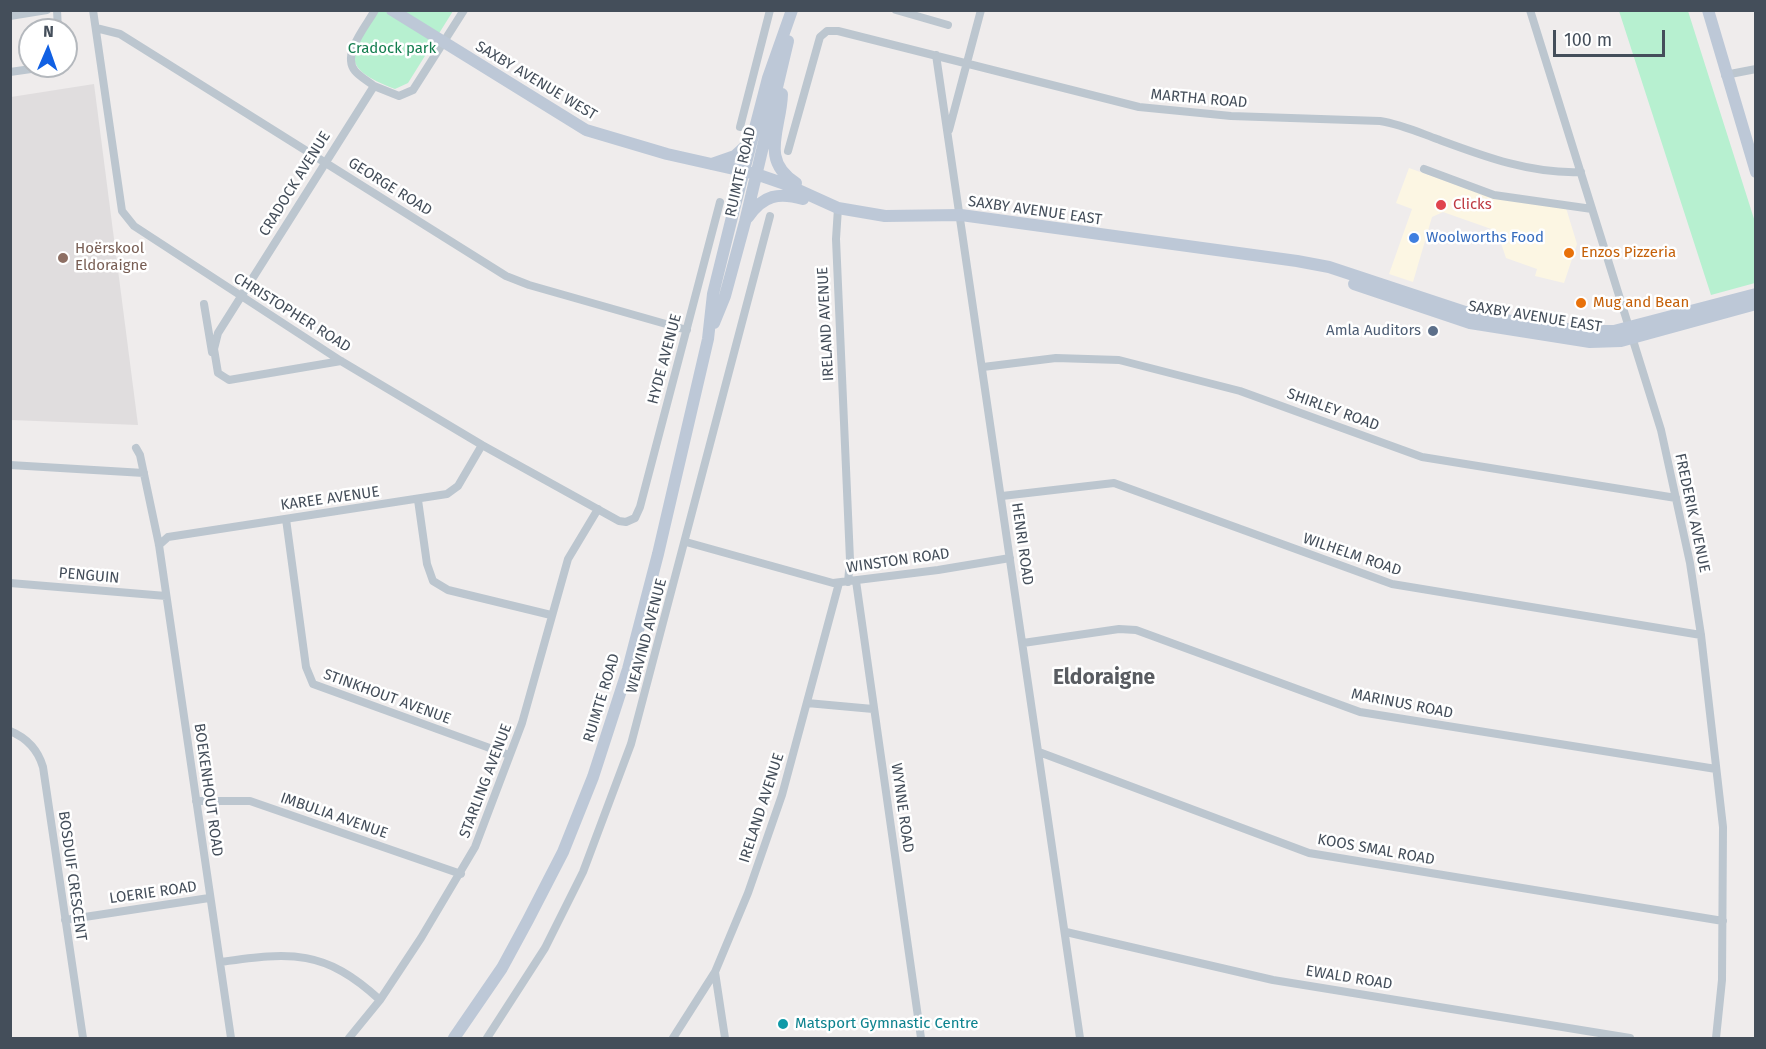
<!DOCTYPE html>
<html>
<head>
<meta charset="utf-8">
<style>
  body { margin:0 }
  #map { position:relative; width:1766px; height:1049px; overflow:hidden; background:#efecec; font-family:"Fira Sans",sans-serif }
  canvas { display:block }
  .frame { position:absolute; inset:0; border:12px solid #444e5a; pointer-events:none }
  .north { position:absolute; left:18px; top:18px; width:60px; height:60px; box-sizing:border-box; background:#fff; border:2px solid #b4b8bd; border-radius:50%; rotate:2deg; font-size:16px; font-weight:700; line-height:24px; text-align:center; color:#444e5a }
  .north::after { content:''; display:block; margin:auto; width:21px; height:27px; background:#1160e3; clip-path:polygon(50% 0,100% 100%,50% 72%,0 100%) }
  .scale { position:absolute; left:1553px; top:30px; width:112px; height:27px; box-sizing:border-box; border:3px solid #444e5a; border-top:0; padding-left:8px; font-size:18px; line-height:21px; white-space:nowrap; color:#444e5a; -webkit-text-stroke:4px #fff; paint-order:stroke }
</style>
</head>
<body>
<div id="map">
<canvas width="1766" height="1049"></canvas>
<div class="frame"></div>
<div class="north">N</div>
<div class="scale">100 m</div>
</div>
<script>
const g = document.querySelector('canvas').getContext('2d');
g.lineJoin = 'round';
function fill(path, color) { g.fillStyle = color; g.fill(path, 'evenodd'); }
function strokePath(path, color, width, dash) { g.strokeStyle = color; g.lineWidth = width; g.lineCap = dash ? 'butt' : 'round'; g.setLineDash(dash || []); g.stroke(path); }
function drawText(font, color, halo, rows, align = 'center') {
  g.font = font + ' "Fira Sans",sans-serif'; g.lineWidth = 5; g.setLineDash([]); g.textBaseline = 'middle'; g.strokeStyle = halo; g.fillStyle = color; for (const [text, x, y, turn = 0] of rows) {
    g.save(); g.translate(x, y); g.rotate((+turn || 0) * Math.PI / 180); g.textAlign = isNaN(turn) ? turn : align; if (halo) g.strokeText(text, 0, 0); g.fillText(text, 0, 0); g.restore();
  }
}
fill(new Path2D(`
  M1409,168L1490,197L1566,208L1577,244L1564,283L1535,276L1537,269L1506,258L1497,231L1443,212L1432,217L1413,282L1389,274L1412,209L1396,203Z`), '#fcf6e3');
fill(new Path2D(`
  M94,84L138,425L11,420V97Z`), '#e0ddde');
fill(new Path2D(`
  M377,11H453L408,83L395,89C338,67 350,55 377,11Z
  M1619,11H1688L1755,222V283L1711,295Z`), '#b7f0d0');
strokePath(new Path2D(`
  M57,10L58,30
  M93,10L122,211L134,226L341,361L482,445L619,521L626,522L635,518L640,507L720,202
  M896,10L948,25
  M1530,10L1661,430L1690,563L1701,635L1723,827L1722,980L1716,1038
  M10,16L47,10
  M96,28L120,34L506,276L529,285L687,330
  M936,55L1080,1038
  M10,72L52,66
  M1725,75L1756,69
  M374,86L399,96L413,90L464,10
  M740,127L770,10
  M949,130L981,10
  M788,151L820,37L827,31H838L1139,107L1231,116L1380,121C1400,124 1418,132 1437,139C1483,156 1530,174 1581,172
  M1424,169L1494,195L1592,209
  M838,208L836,239L850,560L848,582
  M204,304L212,352
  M341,361L229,380L218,373L214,349L218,333L374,86C368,81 360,77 355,71C341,54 367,25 375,10
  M983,367L1056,358L1119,360L1240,391L1422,457L1676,498
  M136,448L140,455L159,545L231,1038
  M10,465L144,473
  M1002,496L1114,483L1392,584L1701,635
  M418,500L427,564L433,581L448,590L551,615
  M286,519L306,667L313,684L509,755
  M686,542L833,583L938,570L1010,558
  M159,545L168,537L447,494L458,486L482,445
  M856,581L921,1038
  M10,583L166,596
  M1023,643L1119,629L1136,630L1360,712L1716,769
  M807,703L873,709
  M10,731C27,738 38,750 43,767L83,1038
  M1039,752L1309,853L1723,921
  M196,801H250L461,874
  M65,920L209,898
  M1066,932L1273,980L1630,1038
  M221,962C291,952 325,949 380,1000
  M349,1038L380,1000L421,938L475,847L522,723L568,559L598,509
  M487,1038L545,948L583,872L631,744L770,216
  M673,1038L715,972
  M725,1038L715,972L748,893L782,795L839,583`), '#bcc6cf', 8);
strokePath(new Path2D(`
  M392,10L586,130L667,154L756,174L785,184L838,208L885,216L961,215L1297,261L1329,267L1465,312L1531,325L1585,331H1614L1756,294
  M1708,10L1756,172
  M782,94C781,129 759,160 796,183
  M712,164L735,156L750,142
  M748,217C763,195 779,192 803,199
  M1354,284L1470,323L1590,342L1621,341L1756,304
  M714,323L725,296L745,222L788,41
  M454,1038L502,968L528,920L563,852L593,777L628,669L658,554L708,339L713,294L733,213L768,78L792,10`), '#bdc8d7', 12);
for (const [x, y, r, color] of [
  [1441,205,6,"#e0444e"],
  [1414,238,6,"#3f7fe0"],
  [1569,253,6,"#e8710a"],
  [63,258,6,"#8d6e63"],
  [1581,303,6,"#e8710a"],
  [1433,331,6,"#5c6f8a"],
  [783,1024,6,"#0f9aa8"]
]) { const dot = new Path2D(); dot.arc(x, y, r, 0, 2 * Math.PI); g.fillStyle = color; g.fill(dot); strokePath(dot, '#fff', 2); }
drawText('15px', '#137d4e', '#fff', [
  ["Cradock park",392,49]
]);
drawText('15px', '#444e5a', '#fff', [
  ["SAXBY AVENUE WEST",536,81,31],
  ["MARTHA ROAD",1199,99,5],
  ["RUIMTE ROAD",741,172,-77],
  ["CRADOCK AVENUE",295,184,-58],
  ["GEORGE ROAD",390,187,32],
  ["SAXBY AVENUE EAST",1035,211,8],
  ["CHRISTOPHER ROAD",292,313,32],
  ["SAXBY AVENUE EAST",1535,317,9],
  ["IRELAND AVENUE",826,324,-93],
  ["HYDE AVENUE",665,359,-75],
  ["SHIRLEY ROAD",1333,410,20],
  ["KAREE AVENUE",330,499,-8],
  ["FREDERIK AVENUE",1692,513,78],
  ["HENRI ROAD",1022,544,82],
  ["WILHELM ROAD",1352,555,19],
  ["WINSTON ROAD",898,561,-8],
  ["PENGUIN",89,576,5],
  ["WEAVIND AVENUE",647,636,-75],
  ["STINKHOUT AVENUE",387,697,20],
  ["RUIMTE ROAD",602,698,-73],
  ["MARINUS ROAD",1402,704,11],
  ["STARLING AVENUE",486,781,-69],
  ["BOEKENHOUT ROAD",208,790,82],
  ["IRELAND AVENUE",762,808,-72],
  ["WYNNE ROAD",902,808,82],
  ["IMBULIA AVENUE",334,816,19],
  ["KOOS SMAL ROAD",1376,850,10],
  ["BOSDUIF CRESCENT",72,876,82],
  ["LOERIE ROAD",153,893,-8],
  ["EWALD ROAD",1349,978,9]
]);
drawText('15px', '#be3a42', '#fff', [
  ["Clicks",1453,205]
], 'left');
drawText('15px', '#366cbe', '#fff', [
  ["Woolworths Food",1426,238]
], 'left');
drawText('15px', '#785e54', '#fff', [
  ["Hoërskool",75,249],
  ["Eldoraigne",75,266]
], 'left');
drawText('15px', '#c56008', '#fff', [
  ["Enzos Pizzeria",1581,253],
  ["Mug and Bean",1593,303]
], 'left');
drawText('15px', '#4e5e75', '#fff', [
  ["Amla Auditors",1421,331]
], 'right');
drawText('15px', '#0d838f', '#fff', [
  ["Matsport Gymnastic Centre",795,1024]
], 'left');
drawText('bold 21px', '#595c61', '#fff', [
  ["Eldoraigne",1104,678]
]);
</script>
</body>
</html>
